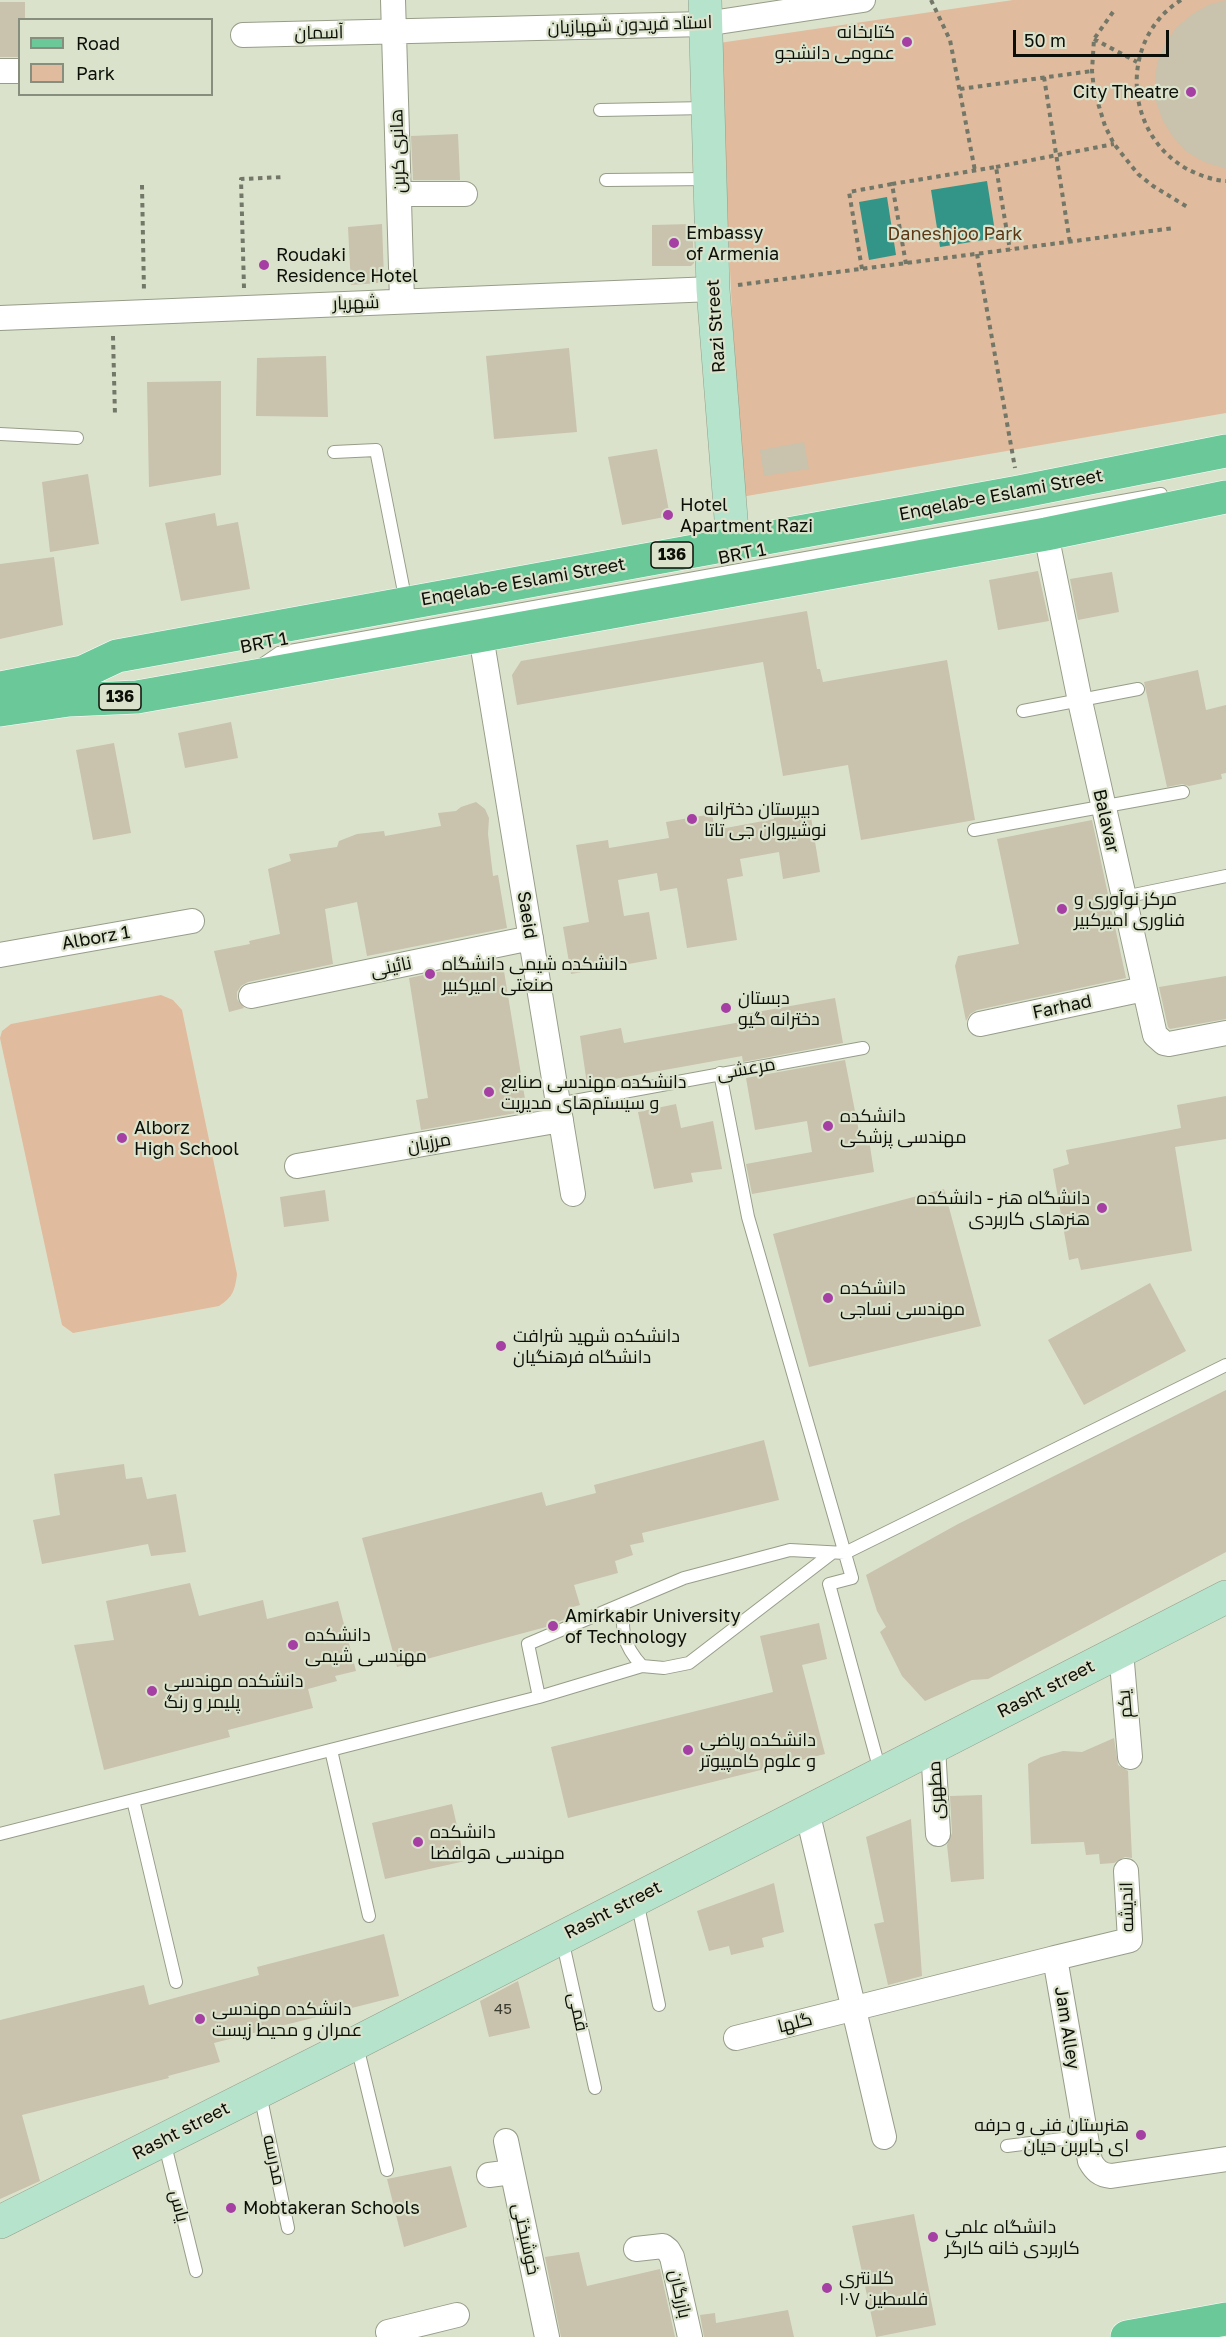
<!DOCTYPE html>
<html>
<head>
<meta charset="utf-8">
<style>
  body { margin:0 }
  #map { position:relative; width:1226px; height:2337px; overflow:hidden; background:#dbe2cc; font-family:"Golos Text",sans-serif }
  canvas { display:block }
  .legend { position:absolute; left:18px; top:18px; width:195px; height:78px; box-sizing:border-box; background:#dbe2cc; border:2px solid #888e7d; margin:0; padding:8px 10px; list-style:none; font-size:18px; color:#0c0f07 }
  .legend li { display:flex; align-items:center; gap:12px; height:30px }
  .legend b { width:30px; border:2px solid #888e7d }
  .scale { position:absolute; left:1013px; top:30px; width:156px; height:27px; box-sizing:border-box; border:3px solid #0c0f07; border-top:0; padding-left:8px; font-size:18px; line-height:21px; white-space:nowrap; color:#0c0f07; -webkit-text-stroke:4px #dbe2cc; paint-order:stroke }
</style>
</head>
<body>
<div id="map">
<canvas width="1226" height="2337"></canvas>
<ul class="legend">
<li><b style="height:8px;background:#6bc898"></b>Road</li>
<li><b style="height:16px;background:#e1bb9d"></b>Park</li>
</ul>
<div class="scale">50 m</div>
</div>
<script>
const g = document.querySelector('canvas').getContext('2d');
g.lineJoin = 'round';
function fill(path, color) { g.fillStyle = color; g.fill(path, 'evenodd'); }
function strokePath(path, color, width, dash) { g.strokeStyle = color; g.lineWidth = width; g.lineCap = dash ? 'butt' : 'round'; g.setLineDash(dash || []); g.stroke(path); }
function drawText(font, color, halo, rows, align = 'center') {
  g.font = font + ' "Golos Text",Cairo,sans-serif'; g.lineWidth = 4.5; g.setLineDash([]); g.textBaseline = 'middle'; g.strokeStyle = halo; g.fillStyle = color; for (const [text, x, y, turn = 0] of rows) {
    g.save(); g.translate(x, y); g.rotate((+turn || 0) * Math.PI / 180); g.textAlign = isNaN(turn) ? turn : align; if (halo) g.strokeText(text, 0, 0); g.fillText(text, 0, 0); g.restore();
  }
}
fill(new Path2D(`
  M1013,0H1226V413L741,497L719,43Z
  M161,995L173,1000L182,1010L237,1274C235,1290 233,1297 219,1306L73,1333L62,1325L0,1038L2,1031L11,1024Z`), '#e1bb9d');
fill(new Path2D(`
  M987,181L996,238L940,247L931,190Z
  M887,197L896,255L869,260L859,202Z`), '#339588');
fill(new Path2D(`
  M1226,0V169L1204,162L1187,152L1173,137L1163,121L1156,102L1155,82L1157,63L1165,44L1176,28L1191,15L1208,5Z
  M0,2H25V20H20V57H0Z
  M458,134L460,180H413L411,136Z
  M382,224L384,278L378,283L351,285L348,227Z
  M692,224L694,263L691,266H652V225Z
  M569,348L577,432L494,439L486,356Z
  M326,356L328,417L256,416L257,358Z
  M221,381V475L149,487L147,382Z
  M804,442L809,469L764,476L760,450Z
  M657,449L670,516L622,525L608,457Z
  M88,474L99,544L50,552L42,482Z
  M215,513L217,526L238,522L250,589L181,601L165,523Z
  M54,557L63,625L0,639V564Z
  M1038,571L1049,621L998,630L989,580Z
  M1112,572L1119,612L1078,620L1070,579Z
  M807,611L817,669H820L823,682L947,660L975,820L861,840L848,765L783,776L763,662L517,705L512,675L521,661Z
  M1198,670L1206,710L1226,705V773L1221,774L1222,779L1189,786L1182,784L1167,787L1144,682Z
  M231,722L238,758L185,768L178,733Z
  M114,743L131,833L93,840L76,750Z
  M476,802L485,809L489,818L488,834L493,876L498,875L507,928L367,956L357,902L325,909L333,964L248,982L241,986L237,992V999L244,1008L229,1012L214,951L250,944L249,941L280,934L268,869L291,861L289,854L337,847L339,841L357,834L384,831L385,836L441,826L438,813L456,811L461,807Z
  M809,805L820,872L783,879L779,852L740,859L743,876L727,879L737,940L687,948L677,888L660,891L657,873L618,880L624,916L649,912L657,959L571,974L563,927L589,922L576,845L608,840L609,848L669,838L666,822L712,814L715,830L774,819L773,811Z
  M1092,820L1126,978L977,1010L970,1014L966,1021L955,966L958,956L1019,944L997,839Z
  M502,959L527,1111L421,1130L416,1100L428,1098L409,978Z
  M1226,976V1019L1170,1029L1168,1027L1159,987Z
  M835,998L843,1043L743,1062L742,1056L587,1084L580,1036L621,1028L624,1043L741,1022L740,1015Z
  M845,1060L861,1142L869,1140L874,1172L752,1194L746,1164L812,1152L807,1121L755,1130L746,1078Z
  M1226,1096V1139L1175,1147L1192,1251L1081,1270L1078,1258L1069,1260L1053,1169L1069,1164L1066,1150L1181,1128L1177,1105Z
  M676,1104L681,1128L713,1121L722,1169L691,1173L693,1182L654,1189L638,1112Z
  M944,1189L981,1326L809,1367L773,1234Z
  M325,1190L329,1221L284,1227L280,1197Z
  M1150,1283L1186,1351L1084,1405L1048,1340Z
  M1226,1390V1552L988,1679L972,1680L925,1701L902,1676L880,1632L886,1627L877,1611L866,1575L958,1524Z
  M764,1440L779,1500L642,1533L644,1542L630,1545L633,1555L615,1561L618,1573L574,1585L580,1605L573,1607L575,1615L546,1627L397,1667L362,1538L542,1492L546,1506L596,1493L594,1485Z
  M124,1464L126,1479L142,1477L147,1499L176,1494L186,1552L151,1556L148,1544L42,1564L33,1520L60,1515L54,1474Z
  M190,1583L199,1616L263,1600L267,1619L338,1601L356,1671L335,1676L337,1681L308,1689L313,1708L228,1730L230,1737L104,1770L74,1645L114,1640L106,1601Z
  M819,1623L827,1659L802,1665L825,1754L568,1818L551,1747L773,1692L760,1636Z
  M1114,1738L1118,1765L1128,1771L1132,1858L1125,1857L1114,1863L1100,1864L1099,1854L1086,1855L1084,1842L1031,1844L1028,1764L1041,1757L1063,1751L1082,1752Z
  M982,1795L984,1879L951,1882L947,1845L952,1833L950,1796Z
  M452,1804L465,1861L385,1879L372,1823Z
  M911,1819L922,1976L888,1985L874,1924L884,1922L866,1837Z
  M774,1883L784,1932L762,1938L764,1947L731,1955L729,1946L709,1951L697,1911Z
  M384,1934L399,1996L214,2043L220,2062L168,2076L169,2078L22,2115L40,2181L0,2199V2020L144,1985L149,2005L259,1975L257,1967Z
  M518,1981L530,2028L489,2037L480,2001Z
  M451,2166L467,2227L404,2247L387,2179Z
  M914,2214L936,2325L876,2337L852,2226Z
  M579,2252L587,2286L660,2269L675,2337H561L545,2257Z
  M788,2310L794,2337H704L700,2315L715,2313L716,2323Z`), '#c9c2ac');
const lane = new Path2D(`
  M600,110L707,108
  M606,180L710,179
  M0,434L77,438
  M334,452L376,450L406,602
  M263,664L279,653L1161,494
  M1023,711L1138,689
  M974,830L1183,792
  M1124,897L1226,876
  M720,1073L748,1217L852,1578L829,1584L880,1771
  M558,1104L863,1048
  M623,1604C622,1631 622,1644 642,1666L664,1668L689,1663L832,1553
  M539,1697L642,1666
  M331,1750L369,1916
  M133,1800L176,1982
  M0,1834L539,1697L528,1644L684,1578L790,1550L845,1553L1226,1365
  M637,1901L659,2005
  M562,1939L595,2088
  M357,2046L387,2170
  M260,2094L288,2228
  M164,2141L196,2271
  M1007,2146L1085,2136`);
const street = new Path2D(`
  M393,0L402,301
  M243,35L705,24L863,0
  M0,71H20
  M399,194H465
  M0,318L713,289
  M1046,534L1080,701L1155,1035L1164,1043L1169,1044L1226,1033
  M481,636L573,1194
  M0,955L192,921
  M251,996L531,938
  M980,1024L1144,989
  M297,1166L561,1120
  M1121,1651L1130,1757
  M933,1747L938,1834
  M807,1811L884,2137
  M1055,1958L1130,1940L1126,1871
  M736,2038L1055,1958L1090,2161C1095,2170 1100,2175 1111,2176L1226,2159
  M506,2141L547,2337
  M489,2175L512,2172
  M636,2249L663,2246L668,2250L672,2257L690,2337
  M388,2332L457,2315`);
const secondary = new Path2D(`
  M705,0L713,289L733,544
  M0,2222L356,2043L1226,1597`);
const primary = new Path2D(`
  M0,688L83,672L117,656L1019,492L1226,451
  M0,710L69,700L137,697L239,679L1046,534L1226,497
  M1127,2337L1226,2319`);
strokePath(lane, '#969d88', 14);
strokePath(street, '#969d88', 26);
strokePath(secondary, '#969d88', 34);
strokePath(primary, '#fff', 34);
strokePath(new Path2D(`
  M931,0L950,40L975,171
  M1181,0C1119,39 1123,133 1187,169C1199,175 1212,180 1226,181
  M1113,12L1094,39L1092,71L1094,90L1105,126L1114,144L1138,174L1153,186L1189,208
  M1094,39L1137,62
  M1044,77L1070,243
  M960,89L1092,71
  M996,167L1114,144
  M142,185L144,292
  M977,254L1015,468
  M906,264L892,184L996,167L1010,250
  M862,269L849,192L892,184
  M738,285L1174,228
  M244,288L241,179L284,177
  M113,336L115,416`), '#727768', 4, [4.5, 4.5]);
strokePath(lane, '#fff', 12);
strokePath(street, '#fff', 24);
strokePath(secondary, '#b5e3cc', 33);
strokePath(primary, '#6bc898', 33);
for (const [x, y, r, color] of [
  [907,42,6,"#a53fa4"],
  [1191,92,6,"#a53fa4"],
  [674,243,6,"#a53fa4"],
  [264,265,6,"#a53fa4"],
  [668,515,6,"#a53fa4"],
  [692,819,6,"#a53fa4"],
  [1062,909,6,"#a53fa4"],
  [430,974,6,"#a53fa4"],
  [726,1008,6,"#a53fa4"],
  [489,1092,6,"#a53fa4"],
  [828,1126,6,"#a53fa4"],
  [122,1138,6,"#a53fa4"],
  [1102,1208,6,"#a53fa4"],
  [828,1298,6,"#a53fa4"],
  [501,1346,6,"#a53fa4"],
  [553,1626,6,"#a53fa4"],
  [293,1645,6,"#a53fa4"],
  [152,1691,6,"#a53fa4"],
  [688,1750,6,"#a53fa4"],
  [418,1842,6,"#a53fa4"],
  [200,2019,6,"#a53fa4"],
  [1141,2135,6,"#a53fa4"],
  [231,2208,6,"#a53fa4"],
  [933,2237,6,"#a53fa4"],
  [827,2288,6,"#a53fa4"]
]) { const dot = new Path2D(); dot.arc(x, y, r, 0, 2 * Math.PI); g.fillStyle = color; g.fill(dot); strokePath(dot, '#dbe2cc', 2); }
drawText('15px', '#3b3c30', null, [
  ["45",503,2009]
]);
for (const [x, y, w] of [
  [672,555,42],
  [120,697,42]
]) { const box = new Path2D(); box.roundRect(x - w / 2, y - 13, w, 26, 4.5); g.fillStyle = '#dbe2cc'; g.fill(box); strokePath(box, '#0c0f07', 1.5); }
drawText('bold 16px', '#0c0f07', null, [
  ["136",672,555],
  ["136",120,697]
]);
drawText('18px', '#0c0f07', '#dbe2cc', [
  ["استاد فریدون شهبازیان",630,25,-2],
  ["آسمان",319,33,-1],
  ["هانری کربن",398,151,-92],
  ["شهریار",356,303,-2],
  ["Razi Street",716,326,-94],
  ["Enqelab-e Eslami Street",1001,495,-11],
  ["BRT 1",742,554,-11],
  ["Enqelab-e Eslami Street",523,582,-10],
  ["BRT 1",264,643,-11],
  ["Balavar",1106,821,77],
  ["Saeid",527,915,81],
  ["Alborz 1",96,938,-10],
  ["نائینی",391,967,-12],
  ["Farhad",1062,1007,-12],
  ["مرعشی",746,1069,-10],
  ["مرزبان",429,1143,-10],
  ["Rasht street",1046,1689,-27],
  ["یکم",1125,1704,-95],
  ["مطهری",936,1790,-93],
  ["اندیشه",1127,1907,-91],
  ["Rasht street",613,1910,-27],
  ["قمی",578,2012,78],
  ["گلها",795,2023,-14],
  ["Jam Alley",1067,2028,81],
  ["Rasht street",181,2131,-27],
  ["مدرسه",274,2160,78],
  ["یاس",179,2206,76],
  ["خوشبختی",526,2239,78],
  ["بازرگان",680,2294,78]
]);
drawText('18px', '#0c0f07', '#dbe2cc', [
  ["کتابخانه",895,32,"right"],
  ["عمومی دانشجو",895,53,"right"],
  ["City Theatre",1179,92,"right"],
  ["Embassy",686,233],
  ["of Armenia",686,254],
  ["Roudaki",276,255],
  ["Residence Hotel",276,276],
  ["Hotel",680,505],
  ["Apartment Razi",680,526],
  ["دبیرستان دخترانه",704,809],
  ["نوشیروان جی تاتا",704,830],
  ["مرکز نوآوری و",1074,899],
  ["فناوری امیرکبیر",1074,920],
  ["دانشکده شیمی دانشگاه",442,964],
  ["صنعتی امیرکبیر",442,985],
  ["دبستان",738,998],
  ["دخترانه گیو",738,1019],
  ["دانشکده مهندسی صنایع",501,1082],
  ["و سیستم‌های مدیریت",501,1103],
  ["دانشکده",840,1116],
  ["مهندسی پزشکی",840,1137],
  ["Alborz",134,1128],
  ["High School",134,1149],
  ["دانشگاه هنر - دانشکده",1090,1198,"right"],
  ["هنرهای کاربردی",1090,1219,"right"],
  ["دانشکده",840,1288],
  ["مهندسی نساجی",840,1309],
  ["دانشکده شهید شرافت",513,1336],
  ["دانشگاه فرهنگیان",513,1357],
  ["Amirkabir University",565,1616],
  ["of Technology",565,1637],
  ["دانشکده",305,1635],
  ["مهندسی شیمی",305,1656],
  ["دانشکده مهندسی",164,1681],
  ["پلیمر و رنگ",164,1702],
  ["دانشکده ریاضی",700,1740],
  ["و علوم کامپیوتر",700,1761],
  ["دانشکده",430,1832],
  ["مهندسی هوافضا",430,1853],
  ["دانشکده مهندسی",212,2009],
  ["عمران و محیط زیست",212,2030],
  ["هنرستان فنی و حرفه",1129,2125,"right"],
  ["ای جابربن حیان",1129,2146,"right"],
  ["Mobtakeran Schools",243,2208],
  ["دانشگاه علمی",945,2227],
  ["کاربردی خانه کارگر",945,2248],
  ["کلانتری",839,2278],
  ["۱۰۷ فلسطین",839,2299]
], 'left');
drawText('18px', '#5e3814', '#dbe2cc', [
  ["Daneshjoo Park",955,234]
]);
</script>
</body>
</html>
